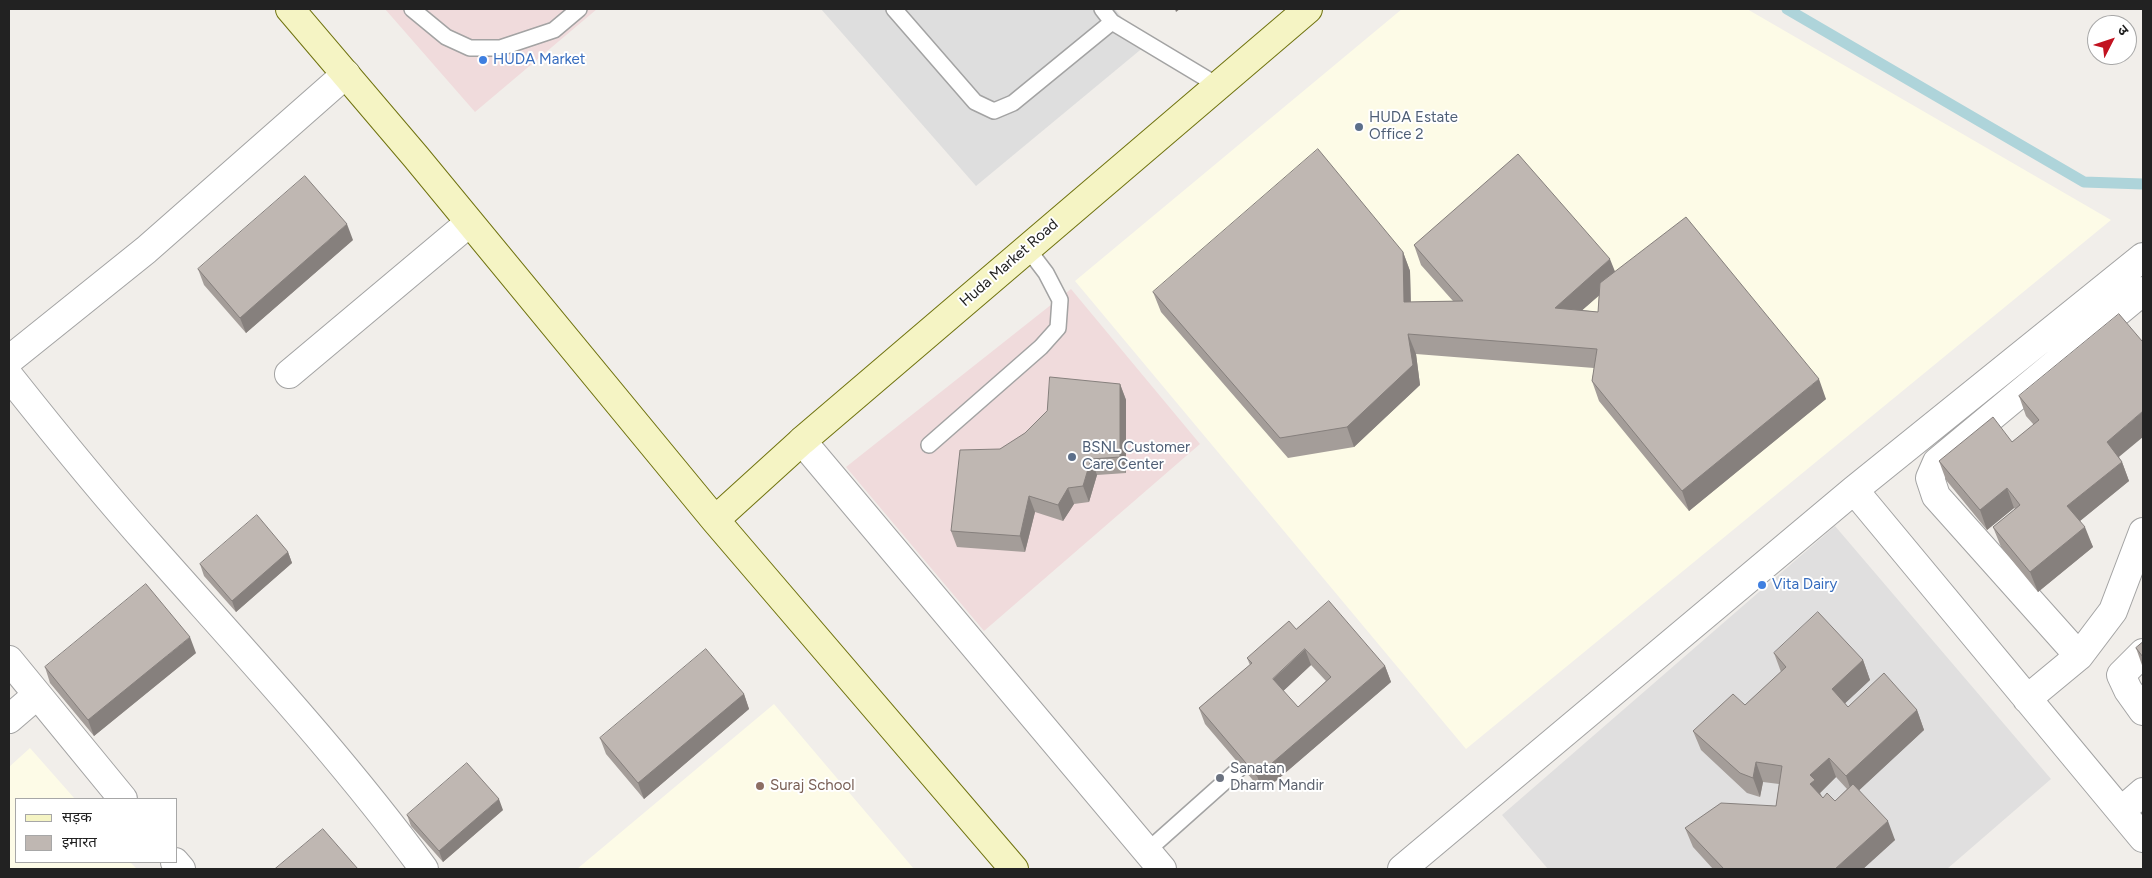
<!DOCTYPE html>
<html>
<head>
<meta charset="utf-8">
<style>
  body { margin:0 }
  #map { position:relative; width:2152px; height:878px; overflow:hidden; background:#f1eeea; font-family:Figtree,"Noto Sans Devanagari",sans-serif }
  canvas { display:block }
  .frame { position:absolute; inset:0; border:10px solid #222; pointer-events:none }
  .legend { position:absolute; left:15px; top:798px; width:162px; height:65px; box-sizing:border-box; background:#fff; border:1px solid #a7a7a7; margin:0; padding:6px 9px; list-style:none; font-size:15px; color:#222 }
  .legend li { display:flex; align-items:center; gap:10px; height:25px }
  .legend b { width:25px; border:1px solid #a7a7a7 }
  .north { position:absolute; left:2087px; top:15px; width:50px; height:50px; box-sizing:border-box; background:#fff; border:1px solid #a7a7a7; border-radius:50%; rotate:49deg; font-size:14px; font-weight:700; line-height:20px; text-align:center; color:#222 }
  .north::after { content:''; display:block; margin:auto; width:18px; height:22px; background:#c21220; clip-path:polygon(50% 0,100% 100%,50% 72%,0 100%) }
</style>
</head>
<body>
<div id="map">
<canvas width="2152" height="878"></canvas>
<div class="frame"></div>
<ul class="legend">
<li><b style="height:6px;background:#f5f4c4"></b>सड़क</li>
<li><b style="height:14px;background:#bfb7b2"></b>इमारत</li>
</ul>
<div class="north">उ</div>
</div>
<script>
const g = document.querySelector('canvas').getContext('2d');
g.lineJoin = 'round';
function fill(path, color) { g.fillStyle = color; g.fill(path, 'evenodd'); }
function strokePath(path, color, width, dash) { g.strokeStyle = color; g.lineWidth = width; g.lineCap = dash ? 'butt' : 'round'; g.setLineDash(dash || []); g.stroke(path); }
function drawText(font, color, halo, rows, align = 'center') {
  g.font = font + ' Figtree,sans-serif'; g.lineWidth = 4; g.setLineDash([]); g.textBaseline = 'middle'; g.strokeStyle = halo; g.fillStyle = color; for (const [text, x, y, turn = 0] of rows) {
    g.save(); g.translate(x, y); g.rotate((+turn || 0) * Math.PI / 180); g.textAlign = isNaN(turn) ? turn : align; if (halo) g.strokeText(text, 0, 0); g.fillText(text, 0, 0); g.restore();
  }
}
fill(new Path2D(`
  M1835,526L2051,779L1947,869H1548L1502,815Z`), '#e0dfdf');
fill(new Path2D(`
  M385,9H597L475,112Z
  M1071,289L1200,444L984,631L846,467Z`), '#f0dbdc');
fill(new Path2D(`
  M1402,9H1747L2111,220L1466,749L1075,281Z
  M774,704L914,869H577Z
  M30,748L75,799H16V862H130L137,869H9V767Z`), '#fdfbe7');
fill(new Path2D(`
  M821,9H1115L1145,46L976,186Z`), '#dedede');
strokePath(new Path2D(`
  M1787,9L2084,182L2143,184`), '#aed4da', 11);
const lane = new Path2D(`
  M412,9L446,37L470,48H500L554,30L579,9
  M894,9L975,102L994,111L1013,103L1112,22
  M1102,9L1112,22L1217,85
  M929,445L1041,347L1058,328L1060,300L1046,273L1027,248
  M1147,851L1239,769`);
const street = new Path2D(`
  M9,360L146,250L346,74
  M289,374L469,223
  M9,376C55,434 102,492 152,548C245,653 341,756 424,869
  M802,441L1162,869
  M1854,490L2143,838
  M2143,653L2121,675L2128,690L2143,711
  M2079,656L1936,496L1930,478L1937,462L2143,291
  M9,660L123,799
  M2027,699L2079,656L2113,611L2143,532
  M9,719L37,695
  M2121,811L2143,792
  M175,862L181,869
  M1402,869L1854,490L2143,257`);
const secondary = new Path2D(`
  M290,9L416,157L715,520L1014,869
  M715,520L802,441L1308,9`);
strokePath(lane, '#a3a3a3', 18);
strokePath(street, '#a3a3a3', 30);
strokePath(secondary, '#70730f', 30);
strokePath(lane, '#fff', 15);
strokePath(street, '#fff', 28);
strokePath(secondary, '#f5f4c4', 28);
fill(new Path2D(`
  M353,240L246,333L204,285L198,269Z
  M1414,245L1615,271L1826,399L1689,511L1599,401L1592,381L1594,368L1416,354L1420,385L1354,447L1288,458L1161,312L1153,292L1403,252L1410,271L1411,302L1453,301L1421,265ZM1599,295L1598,312L1582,310Z
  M2142,341L2119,457L2122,462L2129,481L2080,521L2093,547L2038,592L2001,547L1993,527L2015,509L2014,508L1987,530L1946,480L1939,461L2012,442L2034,425L2026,416L2019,396Z
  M1120,384L1126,400V473L1097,475L1089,502L1074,504L1063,521L1035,512L1025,552L957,547L951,531L1000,449Z
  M288,552L292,563L236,612L204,576L200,564Z
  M1296,629L1385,666L1391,682L1263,792L1205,724L1199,708L1250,665L1247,658ZM1311,665L1326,681L1298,707L1283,691Z
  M2143,642V668L2136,648Z
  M196,653L94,736L50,683L45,667Z
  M1774,653L1863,660L1870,680L1845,703L1848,707L1917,710L1924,730L1859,790L1895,840L1863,869H1713L1693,847L1685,828L1776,806L1779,784L1763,782L1760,797L1747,793L1701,750L1693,731L1745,705L1781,672ZM1836,777L1847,789L1835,801L1823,798L1820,793Z
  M744,694L749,709L644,799L606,754L600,738Z
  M503,810L443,862L411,826L407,815Z`), '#a49d99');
fill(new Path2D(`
  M1175,9H1180L1176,12Z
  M347,224L353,240L246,333L240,318Z
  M1403,252L1410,271L1411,321L1404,302Z
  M1610,259L1618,279L1563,327L1555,308Z
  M1408,334L1416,354L1420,385L1354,447L1347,427Z
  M1819,379L1826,399L1689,511L1682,491Z
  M1120,384L1126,400V473L1120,457Z
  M2143,411V437L2114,461L2107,442Z
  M1091,459L1097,475L1089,502L1083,486Z
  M2122,462L2129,481L2075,525L2067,506Z
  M1068,488L1074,504L1063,521L1058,505Z
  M2007,488L2014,508L1987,530L1980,510Z
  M1029,496L1035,512L1025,552L1020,536Z
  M2085,527L2093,547L2038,592L2030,572Z
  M288,552L292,563L236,612L232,601Z
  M190,637L196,653L94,736L88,720Z
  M1305,649L1311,665L1279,695L1273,679Z
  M1863,660L1870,680L1839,709L1832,689Z
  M1385,666L1391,682L1263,792L1257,776Z
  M744,694L749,709L644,799L638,783Z
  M1917,710L1924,730L1853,796L1846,776Z
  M1829,758L1836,777L1820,793L1822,800L1810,784V775Z
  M1756,762L1763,782L1760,797L1753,778Z
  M499,799L503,810L443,862L439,851Z
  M1888,821L1895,840L1863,869H1835Z`), '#86807d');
const building = new Path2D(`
  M1318,149L1403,252L1404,302L1463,301L1414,245L1518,154L1610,259L1555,308L1598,312L1600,283L1686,217L1819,379L1682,491L1592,381L1597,349L1408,334L1413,365L1347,427L1280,438L1153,292Z
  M305,176L347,224L240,318L198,269Z
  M2119,314L2142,341L2143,340V411L2107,442L2122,462L2067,506L2085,527L2030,572L1993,527L2020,505L2007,488L1980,510L1939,461L1993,417L2012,442L2039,420L2019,396Z
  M1050,377L1120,384V457L1091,459L1083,486L1068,488L1058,505L1029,496L1020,536L951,531L960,450L1000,449L1025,433L1047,411Z
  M257,515L288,552L232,601L200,564Z
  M146,584L190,637L88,720L45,667Z
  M1329,601L1385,666L1257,776L1199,708L1252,663L1247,658L1289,621L1296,629ZM1305,649L1331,677L1298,707L1273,679Z
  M1818,612L1863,660L1832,689L1848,707L1884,673L1917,710L1846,776L1829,758L1810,775L1815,780L1810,784L1823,798L1827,793L1835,801L1853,784L1888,821L1835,869H1724L1685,828L1721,803L1776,806L1782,766L1756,762L1753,778L1740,773L1693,731L1733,694L1745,705L1786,667L1774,653Z
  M2143,642V657L2136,648Z
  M706,649L744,694L638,783L600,738Z
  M467,763L499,799L439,851L407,815Z
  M323,829L358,869H275Z`);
fill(building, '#bfb7b2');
strokePath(building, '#86807d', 1);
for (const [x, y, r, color] of [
  [483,60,5,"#3f7fe0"],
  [1359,127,5,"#5c6f8a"],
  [1072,457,5,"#5c6f8a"],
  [1762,585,5,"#3f7fe0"],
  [1220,778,5,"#6b7280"],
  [760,786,5,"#8d6e63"]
]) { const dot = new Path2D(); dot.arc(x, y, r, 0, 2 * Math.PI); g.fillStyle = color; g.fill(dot); strokePath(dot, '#fff', 2); }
drawText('15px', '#366cbe', '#fff', [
  ["HUDA Market",493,60],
  ["Vita Dairy",1772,585]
], 'left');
drawText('15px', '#4e5e75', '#fff', [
  ["HUDA Estate",1369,118],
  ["Office 2",1369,135],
  ["BSNL Customer",1082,448],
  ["Care Center",1082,465]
], 'left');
drawText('15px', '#222', '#fff', [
  ["Huda Market Road",1009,263,-41]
]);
drawText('15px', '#5b616d', '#fff', [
  ["Sanatan",1230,769],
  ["Dharm Mandir",1230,786]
], 'left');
drawText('15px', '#785e54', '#fff', [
  ["Suraj School",770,786]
], 'left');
</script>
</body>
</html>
